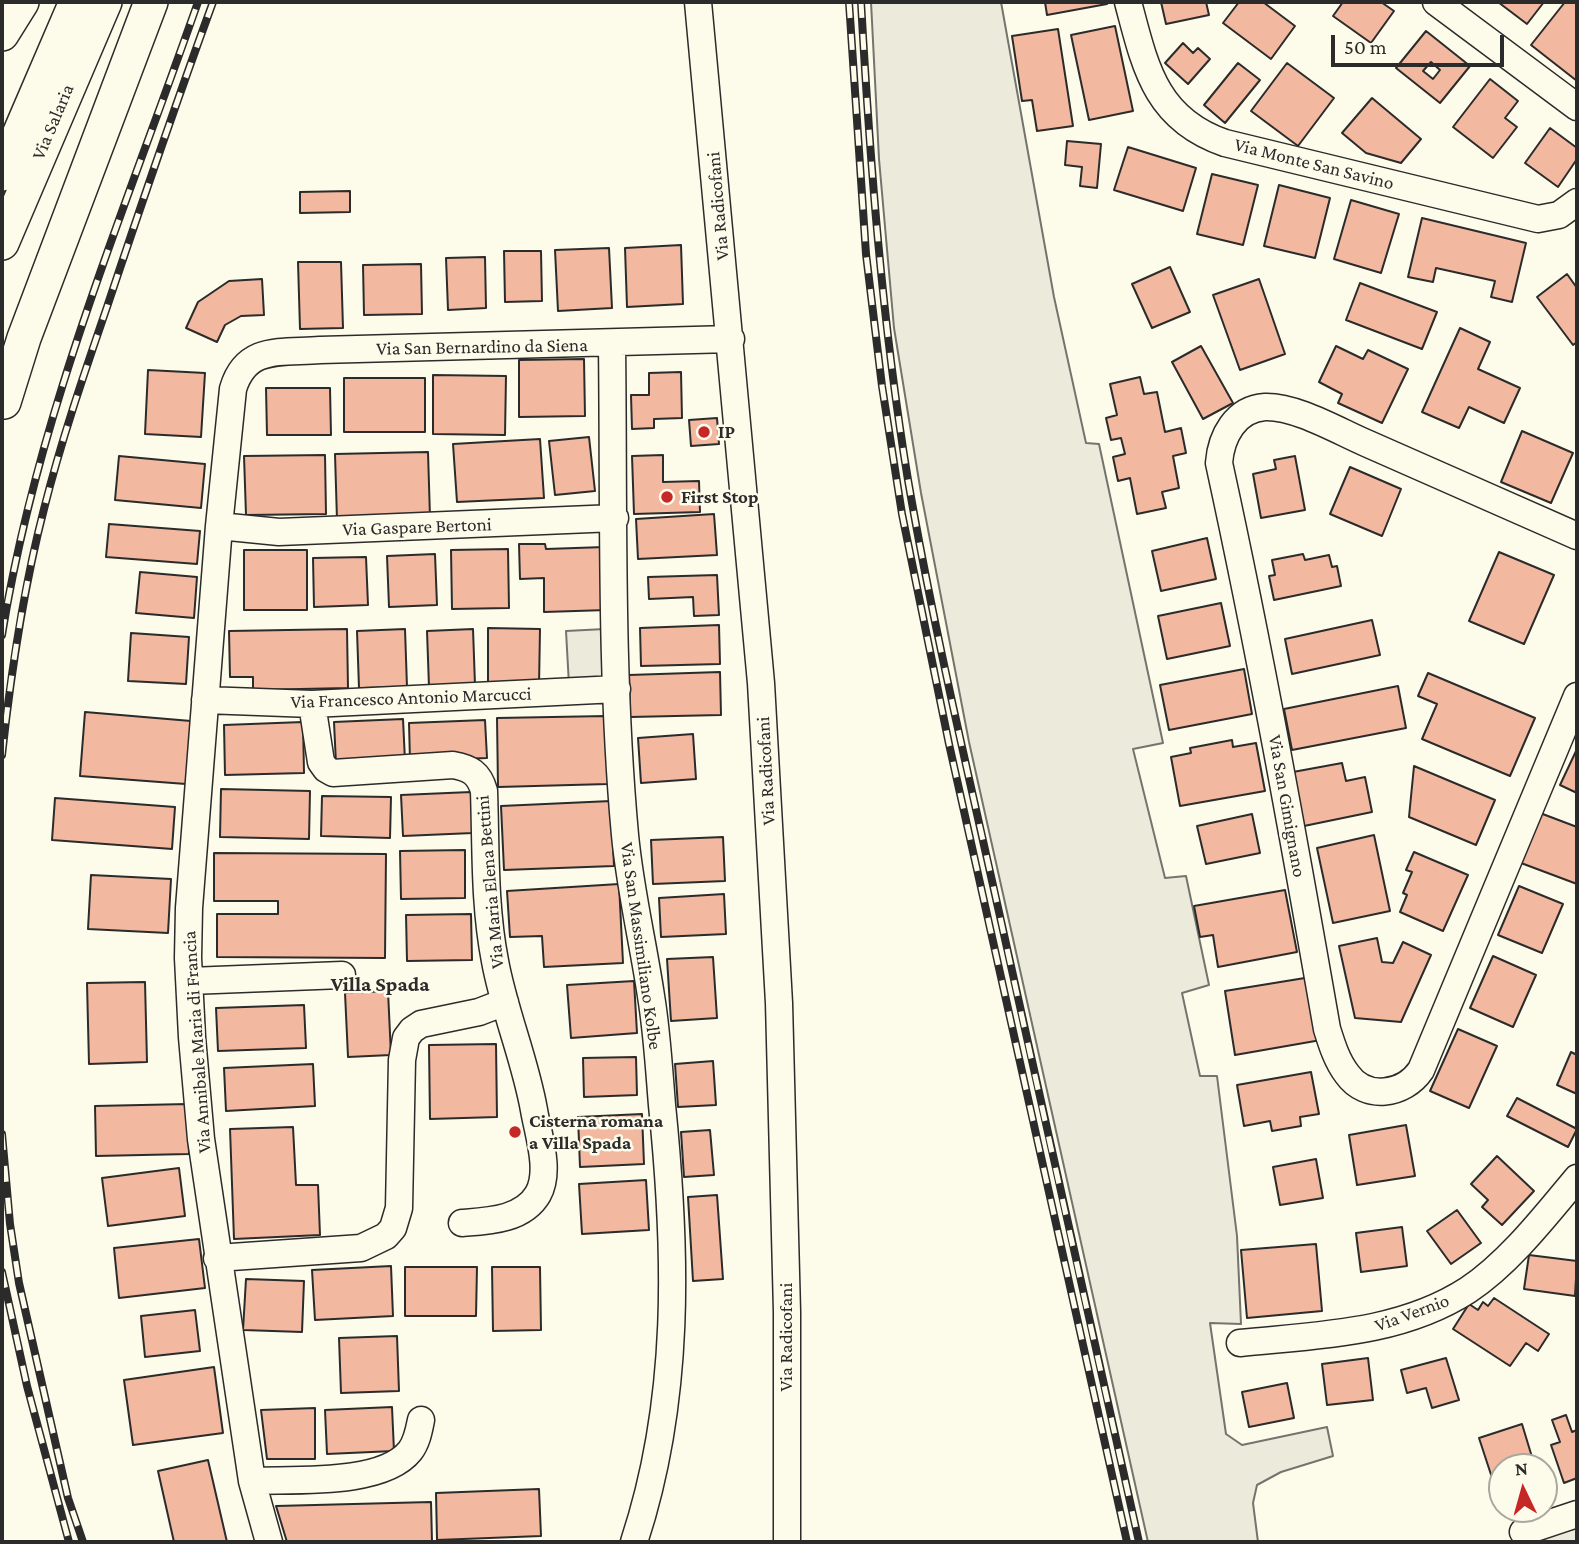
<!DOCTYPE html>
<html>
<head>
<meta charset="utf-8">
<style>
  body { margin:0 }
  #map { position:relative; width:1579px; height:1544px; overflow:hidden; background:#fdfbea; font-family:"Crimson Pro",serif }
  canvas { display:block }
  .frame { position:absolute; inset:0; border:4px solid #2b2b2b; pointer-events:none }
  .north { position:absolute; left:1488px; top:1453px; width:70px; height:70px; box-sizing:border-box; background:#fdfbea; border:2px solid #a9a89e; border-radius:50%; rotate:355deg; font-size:19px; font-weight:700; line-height:28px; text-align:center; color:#2b2b2b }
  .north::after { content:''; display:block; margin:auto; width:24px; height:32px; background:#c62828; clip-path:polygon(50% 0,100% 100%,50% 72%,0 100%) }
  .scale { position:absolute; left:1331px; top:35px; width:173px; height:32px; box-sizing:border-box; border:4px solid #2b2b2b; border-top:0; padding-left:9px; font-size:21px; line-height:24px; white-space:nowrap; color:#2b2b2b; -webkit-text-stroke:5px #fdfbea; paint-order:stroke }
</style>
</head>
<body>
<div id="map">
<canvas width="1579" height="1544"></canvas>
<div class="frame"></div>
<div class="north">N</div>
<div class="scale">50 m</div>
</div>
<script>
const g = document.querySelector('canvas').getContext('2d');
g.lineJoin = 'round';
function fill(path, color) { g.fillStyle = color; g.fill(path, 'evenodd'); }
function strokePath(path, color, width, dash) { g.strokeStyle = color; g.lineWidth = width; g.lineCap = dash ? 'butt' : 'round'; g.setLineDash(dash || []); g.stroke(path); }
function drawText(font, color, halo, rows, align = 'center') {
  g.font = font + ' "Crimson Pro",serif'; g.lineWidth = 5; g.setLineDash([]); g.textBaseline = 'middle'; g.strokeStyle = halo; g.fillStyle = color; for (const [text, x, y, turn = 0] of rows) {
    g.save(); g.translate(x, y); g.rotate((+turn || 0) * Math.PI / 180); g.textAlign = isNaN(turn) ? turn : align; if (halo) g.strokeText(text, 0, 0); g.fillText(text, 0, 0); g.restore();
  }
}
const green = new Path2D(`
  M871,2H1001L1054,297L1086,443L1099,444L1163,743L1133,749L1165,878L1186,876L1209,985L1182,993L1200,1076H1217L1237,1236L1241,1324L1210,1323L1226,1434L1242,1445L1327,1427L1333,1456L1281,1472L1257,1485L1253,1503L1258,1542H1148L969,742L921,493L894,328L879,159Z
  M605,629L608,682L569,685L566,631Z
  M1577,1528V1542H1529Z`);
fill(green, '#ecebdb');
strokePath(green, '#74746e', 2);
const building = new Path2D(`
  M1045,2H1107V4L1047,15Z
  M1161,2H1206L1209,15L1166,24Z
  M1239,2H1263L1295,26L1271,59L1223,23Z
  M1343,2H1381L1394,11L1371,43L1333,16Z
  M1498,2H1544L1527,24Z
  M1565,2H1577V81L1531,45Z
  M1115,26L1133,111L1089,120L1071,35Z
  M1058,29L1073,126L1037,131L1032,100L1022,101L1012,36Z
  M1426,31L1470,66L1440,103L1396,68ZM1431,62L1440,70L1433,79L1423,71Z
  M1183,43L1193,53L1198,48L1210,59L1188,84L1165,63Z
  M1238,63L1260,80L1225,123L1204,105Z
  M1287,63L1334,98L1298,146L1251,111Z
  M1490,79L1518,101L1505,118L1517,127L1493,158L1453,127Z
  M1372,98L1421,139L1401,163L1366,153L1342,133Z
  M1550,128L1577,148V159L1558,187L1525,163Z
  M1067,141L1101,144L1097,188L1080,186L1082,167L1065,165Z
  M1128,147L1196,168L1183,211L1114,190Z
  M1212,174L1258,185L1243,245L1197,234Z
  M1279,185L1330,198L1315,258L1264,246Z
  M350,191V212L300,213V192Z
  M1351,200L1399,214L1381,273L1334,259Z
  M1422,218L1526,243L1512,302L1491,297L1495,281L1436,268L1433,282L1408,277Z
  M681,245L683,304L627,307L625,248Z
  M609,248L612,308L558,311L555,250Z
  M504,251H541L542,301L505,302Z
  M485,257L486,308L448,310L446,258Z
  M298,262H341L343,328L300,329Z
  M421,264L422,314L364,315L363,265Z
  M1170,267L1190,312L1152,328L1132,284Z
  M1567,274L1577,288V342L1573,345L1537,297Z
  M262,279L264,315L241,316L225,325L217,342L186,328L198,302L229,281Z
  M1259,279L1285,354L1240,370L1213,295Z
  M1360,283L1437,312L1422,349L1346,320Z
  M1460,328L1490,342L1478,369L1520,388L1504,423L1469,407L1459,428L1422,412Z
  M1201,346L1233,403L1203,419L1172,362Z
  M1336,346L1363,359L1368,350L1408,369L1382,423L1338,403L1342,394L1319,382Z
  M584,359L585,416L519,417V360Z
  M148,370L205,373L201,437L145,434Z
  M681,372L682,418L654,419V428L632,429L631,395H649V373Z
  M433,375L506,376L505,435L433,434Z
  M1140,377L1144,394L1157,392L1165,432L1181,428L1186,453L1173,456L1179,488L1162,492L1166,508L1137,514L1130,478L1118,481L1113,457L1125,454L1121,438L1111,440L1106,418L1117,415L1110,384Z
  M344,378H425V432H344Z
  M266,388H330L331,435H267Z
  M717,418L719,444L691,446L689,420Z
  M1522,431L1573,453L1551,503L1501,482Z
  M589,437L595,491L555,495L549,441Z
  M540,439L544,498L457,502L453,444Z
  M428,452L430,517L337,520L335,454Z
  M325,455L326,514L246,515L244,456Z
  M663,455V482L699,481L700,512L634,514L632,456Z
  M119,456L205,464L201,508L115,500Z
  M1295,456L1305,510L1261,518L1253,474L1276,469L1274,460Z
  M1350,467L1401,489L1382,536L1330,514Z
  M714,514L717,555L638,559L636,519Z
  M109,524L200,531L197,564L106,557Z
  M1207,538L1216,579L1161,591L1152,551Z
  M519,544H545L546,549L605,547L607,610L544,612V578L520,579Z
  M508,549L509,608L452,609L451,550Z
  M244,550H307V610H244Z
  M1499,552L1554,575L1524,644L1469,621Z
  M435,554L437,605L389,607L387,556Z
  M1303,554L1305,560L1329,555L1332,567L1337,566L1341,586L1274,600L1269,576L1275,575L1272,560Z
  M366,557L368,605L314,607L313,558Z
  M140,572L197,577L194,618L136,613Z
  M717,575L719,615L694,616L693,597L649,599L648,577Z
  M1221,603L1230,646L1167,659L1158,616Z
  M1372,620L1380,655L1292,674L1285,639Z
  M719,625L720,664L641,666L640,628Z
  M488,628L540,629L539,686H488Z
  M347,629L348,688L253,690V677H230L229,631Z
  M405,629L407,687L359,688L357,631Z
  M473,629L475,685L429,687L427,631Z
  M131,633L189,637L186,684L128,681Z
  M1244,669L1252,714L1169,730L1160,685Z
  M720,672L721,715L630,717L629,675Z
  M1428,673L1535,718L1510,776L1422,739L1437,704L1418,696Z
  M1398,686L1406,728L1292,750L1284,709Z
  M85,712L191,721L186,784L80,776Z
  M607,716L608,784L498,787L497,718Z
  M403,719L405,761L336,764L334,722Z
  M485,720L487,758L410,761L409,723Z
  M303,722L304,773L225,775L224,725Z
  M693,734L696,779L641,783L638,738Z
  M1232,740L1233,747L1256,743L1265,791L1180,806L1171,757L1191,753L1190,748Z
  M1577,749V793L1560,785Z
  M1342,763L1346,781L1365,777L1372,812L1304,826L1293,772Z
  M1414,766L1495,800L1476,845L1409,817Z
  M221,789L310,791L309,839L220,837Z
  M471,792L473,833L403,836L401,795Z
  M322,796L391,797L390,838L321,836Z
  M55,798L175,807L172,849L52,840Z
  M611,801L614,866L504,870L501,806Z
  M1540,813L1577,827V884L1521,863Z
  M1252,814L1260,853L1206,864L1197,826Z
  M1374,835L1390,911L1333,923L1317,848Z
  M723,837L725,881L653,884L651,840Z
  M465,850V898L401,899L400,851Z
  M1414,852L1468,875L1443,931L1400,912L1407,895L1403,893L1412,872L1406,870Z
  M214,853L386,854L385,958L217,957V914H278V901H214Z
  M91,875L171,879L168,933L88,929Z
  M619,884L623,963L544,967L542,936L510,937L507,891Z
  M1519,886L1563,904L1542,953L1498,935Z
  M1285,890L1297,952L1218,967L1213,935L1200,937L1194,906Z
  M724,894L726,934L661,937L659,898Z
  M471,914L472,960L407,961L406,915Z
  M1377,938L1382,962L1393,963L1403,942L1431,955L1401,1022L1355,1018L1339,946Z
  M1493,956L1536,975L1513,1027L1470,1008Z
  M713,957L717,1018L671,1021L667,959Z
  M1311,977L1321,1040L1235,1055L1225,991Z
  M634,981L637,1033L571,1038L567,985Z
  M145,982L147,1062L89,1064L87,983Z
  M388,991L391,1055L348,1057L345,993Z
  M304,1005L306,1048L218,1051L216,1008Z
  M1458,1029L1497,1046L1469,1108L1430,1091Z
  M496,1044L497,1117L430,1119L429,1045Z
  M1571,1052L1577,1055V1094L1557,1085Z
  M636,1057L637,1095L584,1097L583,1058Z
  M713,1061L716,1105L678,1107L675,1064Z
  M313,1064L315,1106L226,1111L224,1068Z
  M1311,1072L1319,1114L1300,1117L1301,1126L1272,1131L1270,1121L1244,1126L1237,1085Z
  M1517,1098L1577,1129L1568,1147L1507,1116Z
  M188,1104L189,1154L96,1156L95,1106Z
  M642,1114L644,1164L580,1167L578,1117Z
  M1406,1125L1415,1176L1357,1185L1349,1135Z
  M293,1127L296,1185H318L320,1235L234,1239L230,1129Z
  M710,1130L714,1175L684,1177L681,1132Z
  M1497,1156L1534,1191L1502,1225L1482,1207L1488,1200L1471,1184Z
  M1316,1159L1323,1198L1280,1205L1273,1167Z
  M179,1168L185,1216L108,1226L102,1178Z
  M646,1180L649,1230L582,1234L579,1184Z
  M717,1195L723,1279L693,1281L688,1197Z
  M1457,1210L1481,1243L1451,1264L1427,1231Z
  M1402,1227L1407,1266L1361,1272L1356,1233Z
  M199,1239L205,1288L119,1298L114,1248Z
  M1316,1244L1322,1311L1247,1318L1241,1250Z
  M1529,1255L1577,1261L1575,1296L1524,1289Z
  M391,1266L393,1316L315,1320L312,1270Z
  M405,1267H477L476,1316H405Z
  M492,1267H540L541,1330L493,1331Z
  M246,1279L304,1281L302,1332L243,1330Z
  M1494,1298L1549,1334L1538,1351L1526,1343L1510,1366L1453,1329L1469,1304L1478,1310L1483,1302L1488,1306Z
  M195,1310L200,1351L145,1357L141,1316Z
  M397,1336L399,1391L341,1393L339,1338Z
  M1368,1358L1373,1400L1327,1405L1322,1364Z
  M1446,1358L1459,1400L1432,1408L1426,1388L1407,1393L1401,1370Z
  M214,1367L223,1433L133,1445L124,1380Z
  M1287,1383L1294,1418L1249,1427L1242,1392Z
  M392,1407L394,1451L327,1454L325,1410Z
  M315,1408V1459H267L261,1410Z
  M1566,1415L1572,1432L1577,1430V1478L1564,1483L1551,1445L1560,1442L1552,1420Z
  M1522,1424L1535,1467H1502V1495L1498,1496L1479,1438Z
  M208,1460L227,1542H174L158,1471Z
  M539,1489L541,1536L437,1540L436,1493Z
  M431,1502L432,1542H287L276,1506Z`);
fill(building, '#f2b8a0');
strokePath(building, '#2b2b2b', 2);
const minor = new Path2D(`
  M698,2L761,683L779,1003L787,1312V1542
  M1128,2C1145,66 1155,119 1225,143L1538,219L1559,215L1577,202
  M1436,2L1577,107
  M612,344C614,507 610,672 625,835C630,889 643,942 651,996C657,1032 659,1069 662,1105C677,1252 681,1400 634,1542
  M219,526L279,532L615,518
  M1577,536C1507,505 1436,474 1366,443C1338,431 1296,406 1265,407C1235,409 1221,437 1219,463C1260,651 1294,840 1327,1029C1332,1045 1337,1061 1347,1074C1366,1101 1404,1095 1421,1070L1577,696
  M205,700L312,704L617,689
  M312,704L321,762L326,769L333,773L453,765C470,768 479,773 484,791C486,847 484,905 495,961C504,1011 525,1059 534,1110C538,1134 551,1171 538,1194C523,1220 488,1221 462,1223
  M190,981L342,975
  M217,1258L361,1248L386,1236L393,1228L399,1208L402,1060L406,1038L412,1030L421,1024L479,1012L505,1002
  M1240,1343C1318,1335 1400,1334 1468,1290C1509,1263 1546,1215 1577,1178
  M252,1481C293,1479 382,1486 410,1451C417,1442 419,1430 421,1420
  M1523,1532L1577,1514
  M269,1542L252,1481L201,1139L192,1037L188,958L189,908L219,526L233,389C246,345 281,353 320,350L731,339`);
const major = new Path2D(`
  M2,34L22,2
  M2,174L76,2
  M2,243L105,2
  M4,402L24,338L151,2`);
strokePath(minor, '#2b2b2b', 29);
strokePath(major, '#2b2b2b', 36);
strokePath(minor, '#fdfbea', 26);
strokePath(major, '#fdfbea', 33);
const rail = new Path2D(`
  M849,2L866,254L882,386L902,514L949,744L1127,1542
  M861,2C870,162 882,322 908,480C933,625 967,768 999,912C1045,1122 1092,1332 1139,1542
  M2,635C37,416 125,210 198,2
  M2,755C11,672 23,590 44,509C61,441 84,374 107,307C141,205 176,103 213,2
  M2,1134L10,1224L19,1283L68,1498L83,1542
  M2,1272L27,1386L69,1542`);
strokePath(rail, '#2b2b2b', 8);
strokePath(rail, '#fdfbea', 5, [16]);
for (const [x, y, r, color] of [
  [704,432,7,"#c62828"],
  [667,497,7,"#c62828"],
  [515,1132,7,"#c62828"]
]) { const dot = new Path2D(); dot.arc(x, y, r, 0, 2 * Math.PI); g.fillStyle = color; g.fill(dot); strokePath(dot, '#fdfbea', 2.5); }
drawText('19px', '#2b2b2b', '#fdfbea', [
  ["Via Salaria",53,122,-67],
  ["Via Monte San Savino",1314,164,14],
  ["Via Radicofani",718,206,-95],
  ["Via San Bernardino da Siena",482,347,-1],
  ["Via Gaspare Bertoni",417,527,-2],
  ["Via Francesco Antonio Marcucci",411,698,-2],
  ["Via Radicofani",766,771,-93],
  ["Via San Gimignano",1287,806,80],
  ["Via Maria Elena Bettini",490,882,-95],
  ["Via San Massimiliano Kolbe",641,946,82],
  ["Via Annibale Maria di Francia",197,1042,-94],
  ["Via Vernio",1412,1313,-20],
  ["Via Radicofani",786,1337,-90]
]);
drawText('bold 19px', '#2b2b2b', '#fdfbea', [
  ["IP",718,432],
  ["First Stop",681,497],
  ["Cisterna romana",529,1121],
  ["a Villa Spada",529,1143]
], 'left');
drawText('bold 21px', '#2b2b2b', '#fdfbea', [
  ["Villa Spada",380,985]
]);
</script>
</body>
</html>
